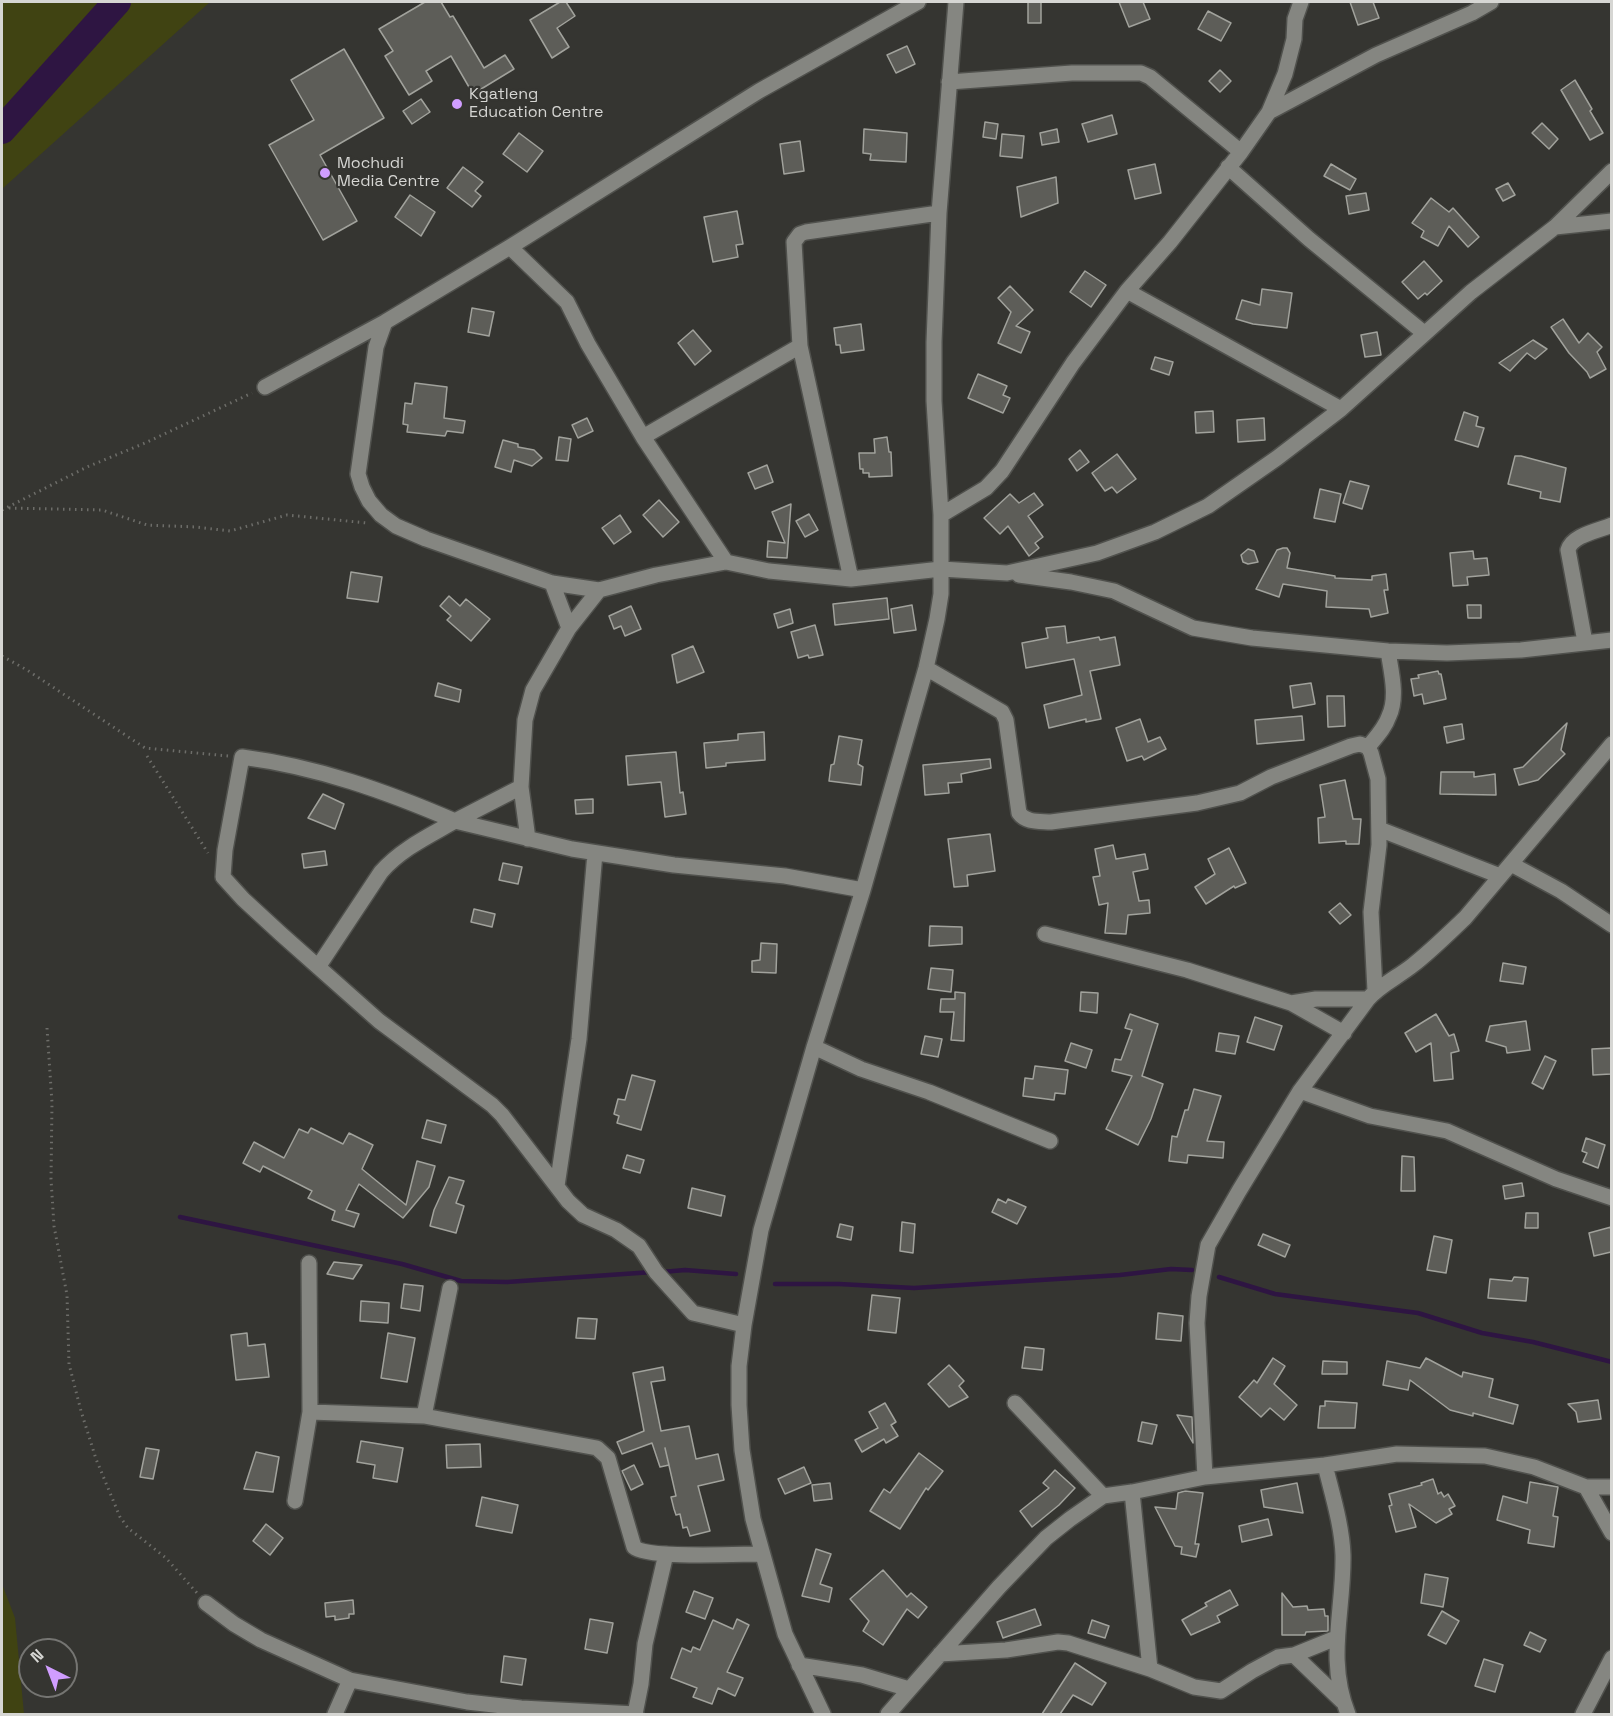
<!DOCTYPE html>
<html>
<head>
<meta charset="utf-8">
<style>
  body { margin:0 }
  #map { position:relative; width:1613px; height:1716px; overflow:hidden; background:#353531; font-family:"Space Grotesk",sans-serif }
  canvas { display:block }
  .frame { position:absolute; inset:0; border:3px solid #d6d6d3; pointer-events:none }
  .north { position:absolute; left:18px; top:1638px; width:60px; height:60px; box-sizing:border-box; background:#353531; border:2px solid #757572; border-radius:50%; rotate:318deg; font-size:16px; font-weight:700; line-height:24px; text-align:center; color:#d6d6d3 }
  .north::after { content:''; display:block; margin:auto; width:21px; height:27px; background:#d09dff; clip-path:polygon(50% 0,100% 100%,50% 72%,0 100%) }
</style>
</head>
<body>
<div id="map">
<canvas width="1613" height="1716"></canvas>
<div class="frame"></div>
<div class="north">N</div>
</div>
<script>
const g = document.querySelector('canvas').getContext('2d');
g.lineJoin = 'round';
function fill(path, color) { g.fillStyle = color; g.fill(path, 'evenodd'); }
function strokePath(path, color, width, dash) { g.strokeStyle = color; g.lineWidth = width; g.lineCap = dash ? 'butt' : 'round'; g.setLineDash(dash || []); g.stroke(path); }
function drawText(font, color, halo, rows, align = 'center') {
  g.font = font + ' "Space Grotesk",sans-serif'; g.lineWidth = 4.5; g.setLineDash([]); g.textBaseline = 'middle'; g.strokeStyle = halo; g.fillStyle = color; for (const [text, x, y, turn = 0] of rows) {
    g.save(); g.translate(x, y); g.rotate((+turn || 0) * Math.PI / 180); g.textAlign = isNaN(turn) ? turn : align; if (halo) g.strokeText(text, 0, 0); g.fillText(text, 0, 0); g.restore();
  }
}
fill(new Path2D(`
  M2,2H210L2,189Z
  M2,1584L15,1618L24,1714H2Z`), '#404312');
strokePath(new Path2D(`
  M180,1217L402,1264L461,1281L507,1282L653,1272
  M662,1272L685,1270L736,1274
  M1219,1277L1275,1294L1418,1313L1482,1333L1533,1342L1612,1362
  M775,1284H839L914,1288L1120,1275L1171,1269L1192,1270`), '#2e1542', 4.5);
strokePath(new Path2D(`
  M2,130L117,2`), '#2e1542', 28);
const building = new Path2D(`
  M425,2H441L450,17L453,16L484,68L505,55L514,69L473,94L451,56L426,71L432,81L409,95L385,56L393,51L379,29Z
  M560,2H566L575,16L557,28L569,47L552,58L530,20Z
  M1028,2H1041V23H1028Z
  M1119,2H1143L1150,19L1129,27Z
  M1350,2H1373L1379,18L1358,25Z
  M1208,11L1231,23L1221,41L1198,29Z
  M907,46L915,64L896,73L887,55Z
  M344,49L384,118L320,155L357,221L323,240L269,145L314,120L291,80Z
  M1220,70L1231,81L1220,92L1209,81Z
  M1575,80L1592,109L1590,111L1603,133L1590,140L1561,90Z
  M421,99L430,112L412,124L403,111Z
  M1112,115L1117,134L1088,142L1082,124Z
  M985,122L998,124L996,139L983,137Z
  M1542,123L1558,139L1549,149L1532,133Z
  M864,129L907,133L906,162L870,160L871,154L863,153Z
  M1057,129L1059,142L1042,145L1040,133Z
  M519,133L543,151L527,172L503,154Z
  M1002,134L1024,136L1022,158L1000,156Z
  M800,141L804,171L784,174L780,144Z
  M1155,164L1161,193L1135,199L1128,170Z
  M1331,164L1356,179L1350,190L1324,176Z
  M463,167L483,182L475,191L481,196L472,207L447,188Z
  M1056,177L1058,203L1021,217L1017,187Z
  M1508,183L1515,195L1503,201L1496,189Z
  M1366,193L1369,210L1349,214L1346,196Z
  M410,195L435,212L421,236L395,217Z
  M1431,198L1449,212L1453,208L1479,237L1468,247L1449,226L1438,246L1421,237L1424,231L1412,223Z
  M737,211L743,244L736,245L738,257L713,262L704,217Z
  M1424,261L1442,281L1427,295L1425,293L1418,299L1402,282Z
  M1085,271L1106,285L1091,307L1070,292Z
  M1010,286L1033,310L1016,326L1030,332L1021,353L998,343L1011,312L998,298Z
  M1262,289L1292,293L1287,328L1253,324L1236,319L1242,300L1260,305Z
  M472,308L494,312L489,336L468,332Z
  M1563,319L1579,343L1588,333L1602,347L1597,352L1606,369L1590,378L1587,372L1569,353L1551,327Z
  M861,324L864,350L841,353L840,345H836L834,328Z
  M693,330L711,351L695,365L678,343Z
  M1377,332L1381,355L1365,357L1361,335Z
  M1533,340L1547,349L1535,359L1527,353L1510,371L1499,363Z
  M1155,357L1173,362L1169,375L1151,369Z
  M978,374L1007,386L1003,395L1010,398L1003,413L968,398Z
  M415,383L447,387L444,418L465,421L463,433L447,431L445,436L407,432L408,425L403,424L405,403L412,404Z
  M1213,411L1214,432L1196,433L1195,412Z
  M1464,412L1478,417L1476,426L1484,428L1478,447L1455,440Z
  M587,418L593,431L578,438L572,425Z
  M1264,418L1265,440L1238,442L1237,420Z
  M559,437L571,439L568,461L556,460Z
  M887,437L889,452H891L892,476L869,477V473H863V469H860L859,453H875L874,439Z
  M503,440L518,444V447L534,450L542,458L532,466L514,460L511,472L495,467Z
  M1080,450L1089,462L1077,471L1069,459Z
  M1117,454L1136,479L1117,493L1112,487L1105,491L1092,473Z
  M1515,456H1521L1566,468L1560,502L1540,498L1541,492L1508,484Z
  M767,465L773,482L755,489L748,473Z
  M1350,481L1369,486L1362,509L1343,503Z
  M1320,489L1341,494L1335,522L1314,518Z
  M1034,493L1043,505L1028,516L1043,537L1035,543L1039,548L1029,556L1008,526L1000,534L984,518L1010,494L1019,503Z
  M659,500L679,522L663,537L643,515Z
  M791,504L787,558L767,557L768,541L785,543L772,512Z
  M809,514L818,530L805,537L796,521Z
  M620,515L631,532L614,544L602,528Z
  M1283,548H1287L1290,553L1287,568L1335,576V578L1372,580V576L1386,574L1388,590H1384L1388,613L1371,617L1369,609L1326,607L1327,591L1283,584L1279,597L1256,589L1277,550Z
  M1248,549L1254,551L1258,562L1248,564L1243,562L1241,555Z
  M1473,551L1474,559L1487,558L1489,575L1467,577L1468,585L1453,586L1450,553Z
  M351,572L382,577L378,602L347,598Z
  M449,596L460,606L466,599L490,619L471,641L447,620L451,616L440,606Z
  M887,598L889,619L835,625L833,604Z
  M912,605L916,630L894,633L891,609Z
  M1467,605H1481V618H1468Z
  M631,606L641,629L625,636L621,626L614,629L609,616Z
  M790,609L793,623L778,628L774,614Z
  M815,625L823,655L809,658L808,655L798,658L791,632Z
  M1065,626L1067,643L1099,637L1100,640L1115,637L1120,665L1090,671L1101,719L1086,722V719L1049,728L1044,705L1082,695L1074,659L1026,668L1022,643L1048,638L1046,628Z
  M693,646L704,672L677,683L672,655Z
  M1438,671L1439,674H1441L1446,699L1424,704L1422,694L1414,696L1411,679L1419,678L1418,675Z
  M438,683L461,690L459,702L435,696Z
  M1311,683L1315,704L1293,708L1290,686Z
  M1327,696H1344L1345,726L1328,727Z
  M1302,716L1304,740L1257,744L1255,720Z
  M1140,719L1148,742L1160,737L1166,749L1144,760L1142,756L1127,761L1116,728Z
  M1567,723L1561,750L1565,754L1538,780L1519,785L1514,769L1523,767Z
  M1462,724L1464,739L1447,743L1444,727Z
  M764,732L765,760L726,763V766L706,768L704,743L738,740V734Z
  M839,736L862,740L858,764L863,767L861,785L829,781L831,765L834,764Z
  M676,752L680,793L683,792L686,814L665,817L661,782L628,785L626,756Z
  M990,759L991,768L961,774L962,782L948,783L949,793L925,795L923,765Z
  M1441,772H1474V777L1495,774L1496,795L1440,794Z
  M1345,780L1353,819H1361L1359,844H1346V841L1319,843L1318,818L1325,817L1320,785Z
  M323,794L344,804L335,829L308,818Z
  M593,799V813L576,814L575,800Z
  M990,834L995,871L967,875L968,886L954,887L948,839Z
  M1113,845L1116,859L1145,854L1148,869L1133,872L1139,901L1149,900L1150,913L1128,915L1126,934L1105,933L1108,903L1099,905L1093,877L1100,876L1095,849Z
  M1229,848L1246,883L1235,888L1234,886L1206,904L1195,887L1215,874L1208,859Z
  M325,851L327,865L304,868L302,854Z
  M503,863L522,867L518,884L499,880Z
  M1340,903L1351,915L1340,924L1329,912Z
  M474,909L495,914L492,927L471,922Z
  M930,926L962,927V944L929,946Z
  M761,943L777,944L776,973L752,972V961L760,960Z
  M1503,963L1526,967L1523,984L1500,981Z
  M931,968L953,970L951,992L928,989Z
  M955,992L965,993L964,1041L951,1040L954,1012H940L941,999H955Z
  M1081,992L1098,993L1097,1013L1080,1011Z
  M1130,1014L1158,1024L1142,1076L1163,1084L1151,1119L1138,1145L1106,1129L1132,1076L1112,1071L1115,1059L1121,1060L1132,1030L1125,1028Z
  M1436,1014L1449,1036L1454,1034L1459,1051L1451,1053L1453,1079L1434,1081L1431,1043L1416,1052L1405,1033Z
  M1255,1017L1282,1026L1274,1050L1247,1042Z
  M1526,1021L1530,1050L1507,1053L1506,1047L1486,1041L1490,1026Z
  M1219,1033L1239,1036L1235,1054L1216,1051Z
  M925,1036L942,1039L938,1057L921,1054Z
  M1071,1043L1092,1050L1086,1068L1065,1061Z
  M1611,1048V1074L1593,1075L1592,1049Z
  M1545,1056L1556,1061L1543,1089L1532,1083Z
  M1035,1066L1068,1070L1065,1094L1055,1093L1054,1100L1023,1096L1025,1078L1033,1079Z
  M632,1075L655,1081L641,1130L617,1123L619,1116L614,1114L618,1099L625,1100Z
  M1194,1089L1221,1096L1207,1141L1224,1142L1223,1158L1188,1155L1187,1163L1169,1161L1172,1136L1177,1137L1185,1110H1188Z
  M427,1120L446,1125L441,1143L422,1138Z
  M311,1128L343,1144L349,1133L373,1145L362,1169L406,1205L417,1161L435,1166L429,1187L403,1218L359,1184L346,1210L359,1214L354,1227L332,1220L335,1211L308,1198L312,1191L263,1166L260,1172L243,1163L254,1142L284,1158L299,1129L308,1133Z
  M1586,1138L1605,1145L1598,1168L1583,1162L1587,1153L1582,1151Z
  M627,1155L644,1160L640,1173L623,1168Z
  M1402,1156L1414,1157L1415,1191H1401Z
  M449,1177L464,1181L456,1203L464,1206L456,1233L430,1226L434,1210Z
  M1522,1183L1524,1196L1505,1199L1503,1186Z
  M692,1188L725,1196L721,1216L688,1208Z
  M998,1199L1006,1203L1008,1199L1026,1207L1017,1224L992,1212Z
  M1526,1213H1538V1228H1525Z
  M902,1222L915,1224L913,1253L900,1251Z
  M840,1224L853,1227L851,1240L837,1237Z
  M1611,1227V1252L1594,1256L1589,1233Z
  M1263,1234L1290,1245L1285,1257L1258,1245Z
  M1434,1236L1452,1240L1446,1273L1427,1270Z
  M334,1262L362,1265L353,1279L327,1274Z
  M1514,1277L1528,1278L1526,1301L1488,1298L1490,1279L1512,1281Z
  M404,1284L423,1286L420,1311L401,1308Z
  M872,1295L900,1298L896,1333L868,1330Z
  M361,1301L389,1303L388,1323L360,1321Z
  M1158,1313L1183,1316L1181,1341L1156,1339Z
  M578,1318L597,1319L595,1339L576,1338Z
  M247,1333L248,1346L265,1344L269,1377L236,1380L231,1335Z
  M388,1333L415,1338L407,1382L381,1378Z
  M1025,1347L1044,1349L1042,1370L1022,1368Z
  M1273,1358L1285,1366L1274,1384L1297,1405L1284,1420L1270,1408L1261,1417L1239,1397L1254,1380L1257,1383Z
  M1426,1358L1462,1377L1463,1372L1493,1379L1489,1397L1518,1405L1513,1424L1473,1413V1416L1450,1410L1410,1380L1408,1390L1383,1385L1387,1361L1420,1368Z
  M1323,1361L1347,1362V1374H1322Z
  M949,1365L964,1381L959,1386L968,1397L949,1407L928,1384Z
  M663,1367L665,1380L651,1382L661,1431L689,1426L696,1459L718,1454L724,1480L698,1486L710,1531L690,1536L687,1527L683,1528L680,1514L676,1515L674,1509L671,1497L676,1496L665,1448L669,1465L660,1467L652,1443L622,1454L617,1442L644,1431L633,1373Z
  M1598,1400L1601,1419L1578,1422L1576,1412L1568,1404Z
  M1325,1401L1357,1403L1355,1428H1318L1320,1406H1325Z
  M885,1403L896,1422L891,1425L898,1436L886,1443L884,1439L862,1452L855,1440L878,1428L869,1412Z
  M1177,1415L1192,1417L1193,1443Z
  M1142,1422L1157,1425L1152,1444L1138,1441Z
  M361,1441L403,1448L397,1482L373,1478L375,1465L357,1462Z
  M480,1444L481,1467L447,1468L446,1445Z
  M146,1448L159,1450L153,1479L140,1477Z
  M256,1452L279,1457L273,1492L244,1489Z
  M919,1453L943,1471L928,1490L926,1488L900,1529L870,1511L884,1489L890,1493Z
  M634,1465L643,1484L631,1490L622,1471Z
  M804,1467L811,1483L785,1494L778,1479Z
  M1055,1470L1075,1488L1059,1505L1032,1527L1020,1511L1049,1488L1043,1483Z
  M1433,1479L1438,1494L1441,1492L1444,1497L1448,1494L1455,1506L1449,1509L1452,1514L1436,1523L1409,1504L1416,1527L1396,1532L1389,1506L1392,1505L1389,1494L1422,1485L1421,1483Z
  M1530,1482L1558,1487L1553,1516L1558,1517L1554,1547L1528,1543L1530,1530L1497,1520L1503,1496L1527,1503Z
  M830,1483L832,1499L814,1501L812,1485Z
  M1297,1483L1303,1513L1264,1507L1261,1490Z
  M1185,1491L1203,1493L1195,1544H1199L1196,1557L1181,1554L1182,1547L1175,1546L1155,1507L1176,1509L1178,1493Z
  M482,1497L518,1505L512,1533L476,1526Z
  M1268,1519L1272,1535L1242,1542L1239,1526Z
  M266,1524L283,1538L270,1555L253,1541Z
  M816,1549L831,1554L820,1584L832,1588L829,1602L802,1596Z
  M883,1570L907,1597L911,1593L927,1607L918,1618L907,1609L883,1645L863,1631L869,1621L850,1599Z
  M1425,1574L1448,1578L1443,1607L1421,1603Z
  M1230,1590L1238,1605L1217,1616L1220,1622L1191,1635L1182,1620L1207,1606L1205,1603Z
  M694,1591L713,1598L705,1619L686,1612Z
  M1282,1593L1293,1607L1307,1606L1308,1610L1324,1609L1325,1616H1328V1631L1306,1632L1305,1635H1282Z
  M353,1600L354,1614H349V1618L335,1620V1616L326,1617L325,1603Z
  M1035,1609L1041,1625L1003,1638L997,1622Z
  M1442,1611L1459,1621L1446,1644L1428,1635Z
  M590,1619L613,1623L607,1653L585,1649Z
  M737,1619L749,1625L727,1672L743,1678L735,1696L718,1688L712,1704L693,1697L697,1688L671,1678L682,1648L691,1652L693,1647L700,1650L713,1620L733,1629Z
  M1092,1620L1109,1626L1105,1638L1088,1633Z
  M1530,1632L1546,1640L1540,1652L1524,1645Z
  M504,1656L526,1659L522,1685L501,1682Z
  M1484,1659L1503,1665L1495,1692L1475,1686Z
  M1075,1663L1106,1683L1092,1705L1073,1695L1060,1714H1042Z`);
fill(building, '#5d5d58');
strokePath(building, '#a1a29c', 1.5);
const minor = new Path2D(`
  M949,82L1072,73H1141L1150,77L1241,152
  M1269,112L1376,55L1472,13L1491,2
  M1228,167L1309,239L1424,333
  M1555,227L1612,221
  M510,247L567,302L588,344L643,437L726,562L769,571L851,579L941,569L1007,573L1097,553L1155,532L1208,506L1277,458L1341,409L1471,292L1555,227L1612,171
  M1127,291L1341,409
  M385,322L376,347L358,474L362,487L369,501L381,515L396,526L426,539L552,583L599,590L656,575L726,562
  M265,387L385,322L510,247L759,91L918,2
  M643,437L800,346
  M941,515L986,488L1002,471L1073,363L1127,291L1170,242L1241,152L1269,112L1285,74L1294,39L1295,19L1301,2
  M1019,575L1071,582L1114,591L1193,628L1252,638L1388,651L1447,653L1521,650L1612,640
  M851,579L800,346L794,242L800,234L806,232L939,213
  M552,583L569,628L533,690L525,720L521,787L455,821C385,791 318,767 242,757L225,850L223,877L243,899L281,934L379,1021L492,1105L502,1115L568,1201L583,1215L616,1230L639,1246L656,1272L693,1313L744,1325
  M569,628L599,590
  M1585,642L1568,550C1572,535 1598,531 1612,525
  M926,668L1002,712L1006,720L1019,813C1026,823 1040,821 1051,822L1197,803L1240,793L1271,777L1351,746L1360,744L1368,747L1371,753L1378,779L1379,845L1371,912L1375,991
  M1368,747C1376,737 1385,728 1389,716C1398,697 1391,671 1388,651
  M521,787L528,839
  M1379,829L1500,876
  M1511,864L1561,891L1612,925
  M1045,934L1187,970L1291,1003L1344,1033
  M318,967L381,872C401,849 429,836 455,821L572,849L674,865L785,876L863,890
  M1291,1003L1316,999H1368
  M814,1047L861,1069L929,1092L1050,1141
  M1300,1091L1370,1116L1447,1131L1556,1179L1612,1198
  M557,1186L579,1039L595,853
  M309,1263L310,1412
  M1015,1403L1103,1496
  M424,1416L450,1288
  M1325,1465L1397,1454L1485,1456L1534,1467L1586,1487H1612
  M1205,1477L1197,1323L1199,1296L1208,1245L1239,1191L1300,1091L1368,999C1380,985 1398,977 1413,965C1431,951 1448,934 1465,918L1612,744
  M1586,1487L1612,1533
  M1132,1492L1150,1669
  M295,1501L310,1412L424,1416L597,1448L608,1458L634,1547C647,1559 739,1554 762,1554
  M206,1603L234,1624L261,1640L350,1680L467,1702L521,1708L636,1714
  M940,1654L1006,1650L1058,1642L1068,1643L1150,1669L1194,1687L1221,1691L1252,1671L1278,1657L1294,1655L1336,1638
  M1294,1655L1342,1701
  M799,1665L862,1675L909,1689
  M335,1714L350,1680
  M635,1714L641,1684L645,1644L666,1554
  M823,1714L785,1634L753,1519L742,1450L739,1405V1366L744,1325L761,1230L814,1047L863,890L926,668L937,619L941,594V515L934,401V342L939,213L956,2
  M888,1714L999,1587L1046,1538L1070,1519L1103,1496L1132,1492L1205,1477L1325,1465C1332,1494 1342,1525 1343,1555C1344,1611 1326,1659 1348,1714
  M1583,1714L1612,1658`);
strokePath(minor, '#50514d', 18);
strokePath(new Path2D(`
  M9,508L102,510L147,525L196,527L230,531L287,515L367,523
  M2,510L87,467L145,443L252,393
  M2,656L27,670L145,748L228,756
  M147,756L208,853
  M47,1028L52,1103L51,1179L54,1226L67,1295L69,1364L81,1411L96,1459L120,1517L128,1528L166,1558L197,1593`), '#6d6d69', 3, [1.5, 4.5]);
strokePath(minor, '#858681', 15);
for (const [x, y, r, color] of [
  [457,104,6,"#d09dff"],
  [325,173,6,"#d09dff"]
]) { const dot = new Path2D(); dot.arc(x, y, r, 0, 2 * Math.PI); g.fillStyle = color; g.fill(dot); strokePath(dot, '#353531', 2); }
drawText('16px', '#d6d6d3', '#353531', [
  ["Kgatleng",469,95],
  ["Education Centre",469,113],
  ["Mochudi",337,164],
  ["Media Centre",337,182]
], 'left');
</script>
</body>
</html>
